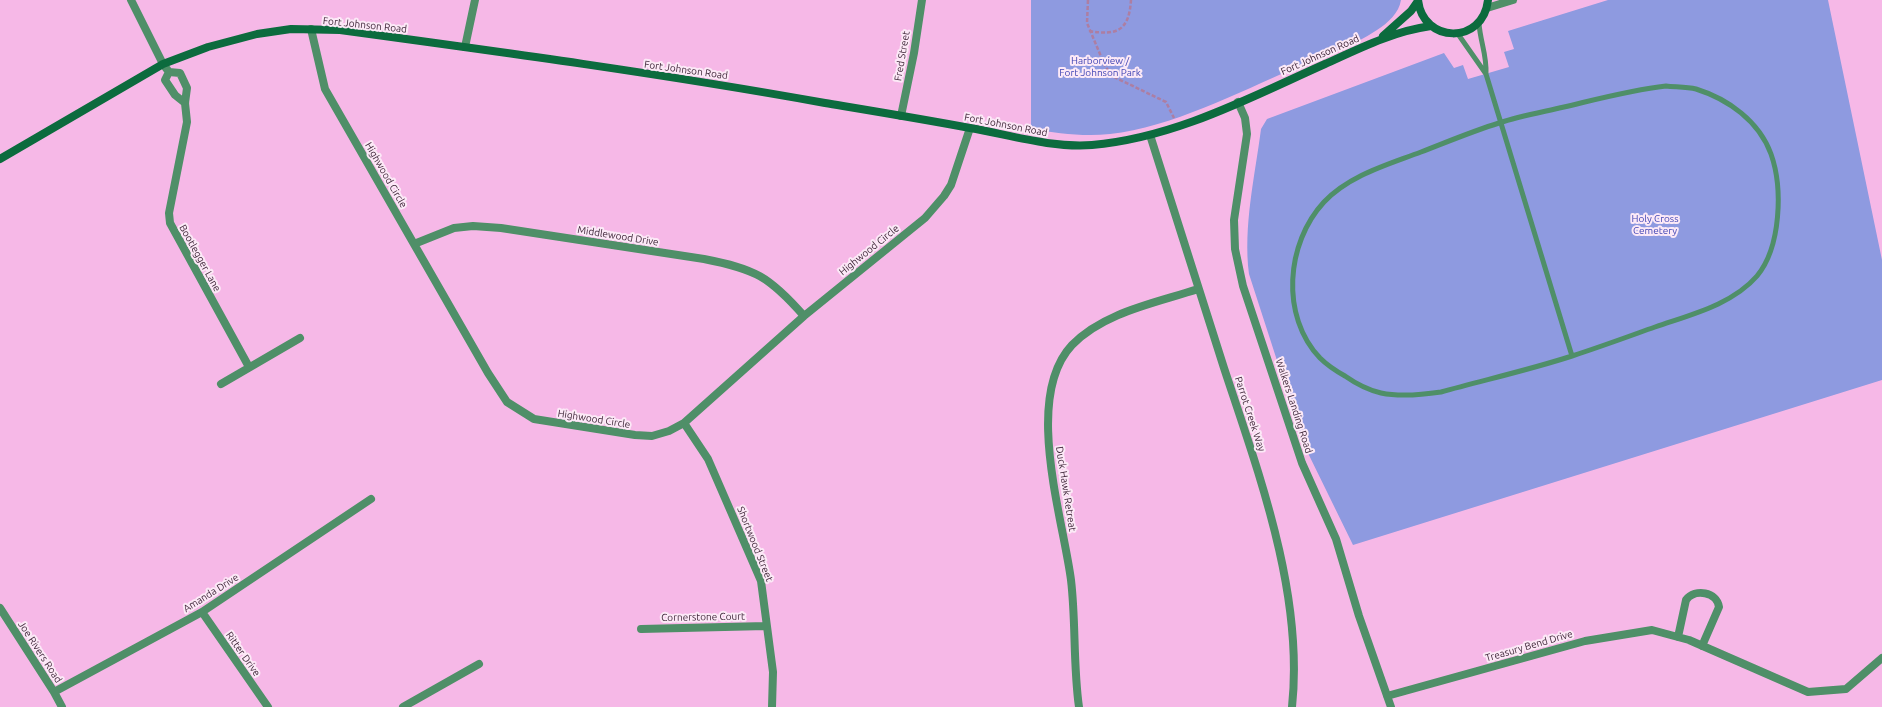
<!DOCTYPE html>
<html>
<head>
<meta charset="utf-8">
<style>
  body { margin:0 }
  canvas { display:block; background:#f6b8e7 }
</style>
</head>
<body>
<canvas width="1882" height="707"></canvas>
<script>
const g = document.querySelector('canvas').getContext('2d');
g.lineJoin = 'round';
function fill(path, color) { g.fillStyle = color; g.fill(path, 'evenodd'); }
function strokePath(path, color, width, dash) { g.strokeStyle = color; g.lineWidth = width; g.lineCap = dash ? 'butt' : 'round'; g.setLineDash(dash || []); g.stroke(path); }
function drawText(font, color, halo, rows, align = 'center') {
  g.font = font + ' Ubuntu,sans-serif'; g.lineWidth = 4; g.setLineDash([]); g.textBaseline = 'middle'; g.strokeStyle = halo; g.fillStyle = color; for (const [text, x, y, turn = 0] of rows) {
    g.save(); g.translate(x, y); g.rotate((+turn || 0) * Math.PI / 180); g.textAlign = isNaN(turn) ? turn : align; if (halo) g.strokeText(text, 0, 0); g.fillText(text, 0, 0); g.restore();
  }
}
fill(new Path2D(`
  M1031,0H1401C1399,13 1388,23 1377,30C1352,47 1322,57 1295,68C1237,93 1172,127 1110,134C1083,137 1057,133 1031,129Z
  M1608,0H1828L1882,260V380L1353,545L1305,447L1249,274C1243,226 1255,176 1261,129L1267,119L1444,53L1454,68L1463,65L1468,79L1509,67L1504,52L1514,49L1508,31Z`), '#8e9ae0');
strokePath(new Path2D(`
  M1088,0L1087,23L1105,66L1112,76L1166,102L1174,118
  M1089,31C1118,36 1129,30 1131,0`), '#ad7ea2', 2.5, [4, 2]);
strokePath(new Path2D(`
  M1479,23C1480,41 1487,55 1486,74L1572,356
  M1458,34L1486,74
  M1666,86C1675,87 1687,87 1696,89C1728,99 1759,121 1771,154C1783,188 1781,247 1757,276C1732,305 1689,315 1655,327C1627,337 1600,347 1572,356C1529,370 1484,380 1441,392C1421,395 1400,397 1381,393C1368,390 1355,383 1345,376C1336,371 1327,365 1320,358C1280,316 1286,243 1324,202C1350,175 1387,165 1421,152C1447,142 1473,131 1499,123C1520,116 1543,112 1564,107C1598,99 1631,90 1666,86Z`), '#4f8f68', 5);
strokePath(new Path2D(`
  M131,0L163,64L169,72L180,73L187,88L185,103L187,122L169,213L170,223L249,367
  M311,29L325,89L488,373L507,402L534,419L635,435L652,436L669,431L684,423L804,316L925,218L944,196L951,185L970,128
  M465,47L475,0
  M169,72L165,80L175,95L185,103
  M1238,102L1245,118L1247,134L1234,220L1235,249L1243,286L1302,463L1336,539L1359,616L1391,707
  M901,116L914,53L922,0
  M1150,135C1175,213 1199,291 1224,368C1259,474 1304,594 1292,707
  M414,244L454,228L473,226L501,228L704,259C755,269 769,276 804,316
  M221,384L300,338
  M684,423L708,459L761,581L773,672L772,707
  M0,608L54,692L62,707
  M202,612L268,707
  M641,629L766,626
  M1678,637L1686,600C1695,588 1717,592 1719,607L1702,646
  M54,692L202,612L371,499
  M1387,696L1585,641L1652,630L1689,640L1808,692L1846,689L1882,658
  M403,707L479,664
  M1079,707C1073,665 1076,622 1071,580C1063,518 1023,397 1072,345C1104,312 1156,303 1198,289`), '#4f8f68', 8);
strokePath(new Path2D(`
  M1487,8L1513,0`), '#4f8f68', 8);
strokePath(new Path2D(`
  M1418,0C1423,44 1483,45 1488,0
  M1383,36L1411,11L1418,1
  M0,159L163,64L208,47L257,34L291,29L340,30C502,52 664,74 825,103C873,111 922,119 970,128C1010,135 1051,148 1092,145C1175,138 1251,97 1325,64C1360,48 1394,31 1431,26`), '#0c6b3e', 8);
drawText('10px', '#3e2638', '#fce9f7', [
  ["Fort Johnson Road",365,25,6],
  ["Fort Johnson Road",1320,55,-24],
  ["Fred Street",902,56,-80],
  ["Fort Johnson Road",686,70,8],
  ["Fort Johnson Road",1006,125,11],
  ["Highwood Circle",386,175,60],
  ["Middlewood Drive",618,236,9],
  ["Highwood Circle",869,250,-39],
  ["Bootlegger Lane",200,258,61],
  ["Walkers Landing Road",1294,406,72],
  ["Parrot Creek Way",1250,414,72],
  ["Highwood Circle",594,419,9],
  ["Duck Hawk Retreat",1066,489,81],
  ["Shortwood Street",755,544,68],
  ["Amanda Drive",211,593,-32],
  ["Cornerstone Court",703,617,-1],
  ["Treasury Bend Drive",1529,646,-16],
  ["Joe Rivers Road",40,652,57],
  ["Ritter Drive",243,654,55]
]);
drawText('10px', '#4246b4', '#fce9f7', [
  ["Harborview /",1100,61],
  ["Fort Johnson Park",1100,73],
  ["Holy Cross",1655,219],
  ["Cemetery",1655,231]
]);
</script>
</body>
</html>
